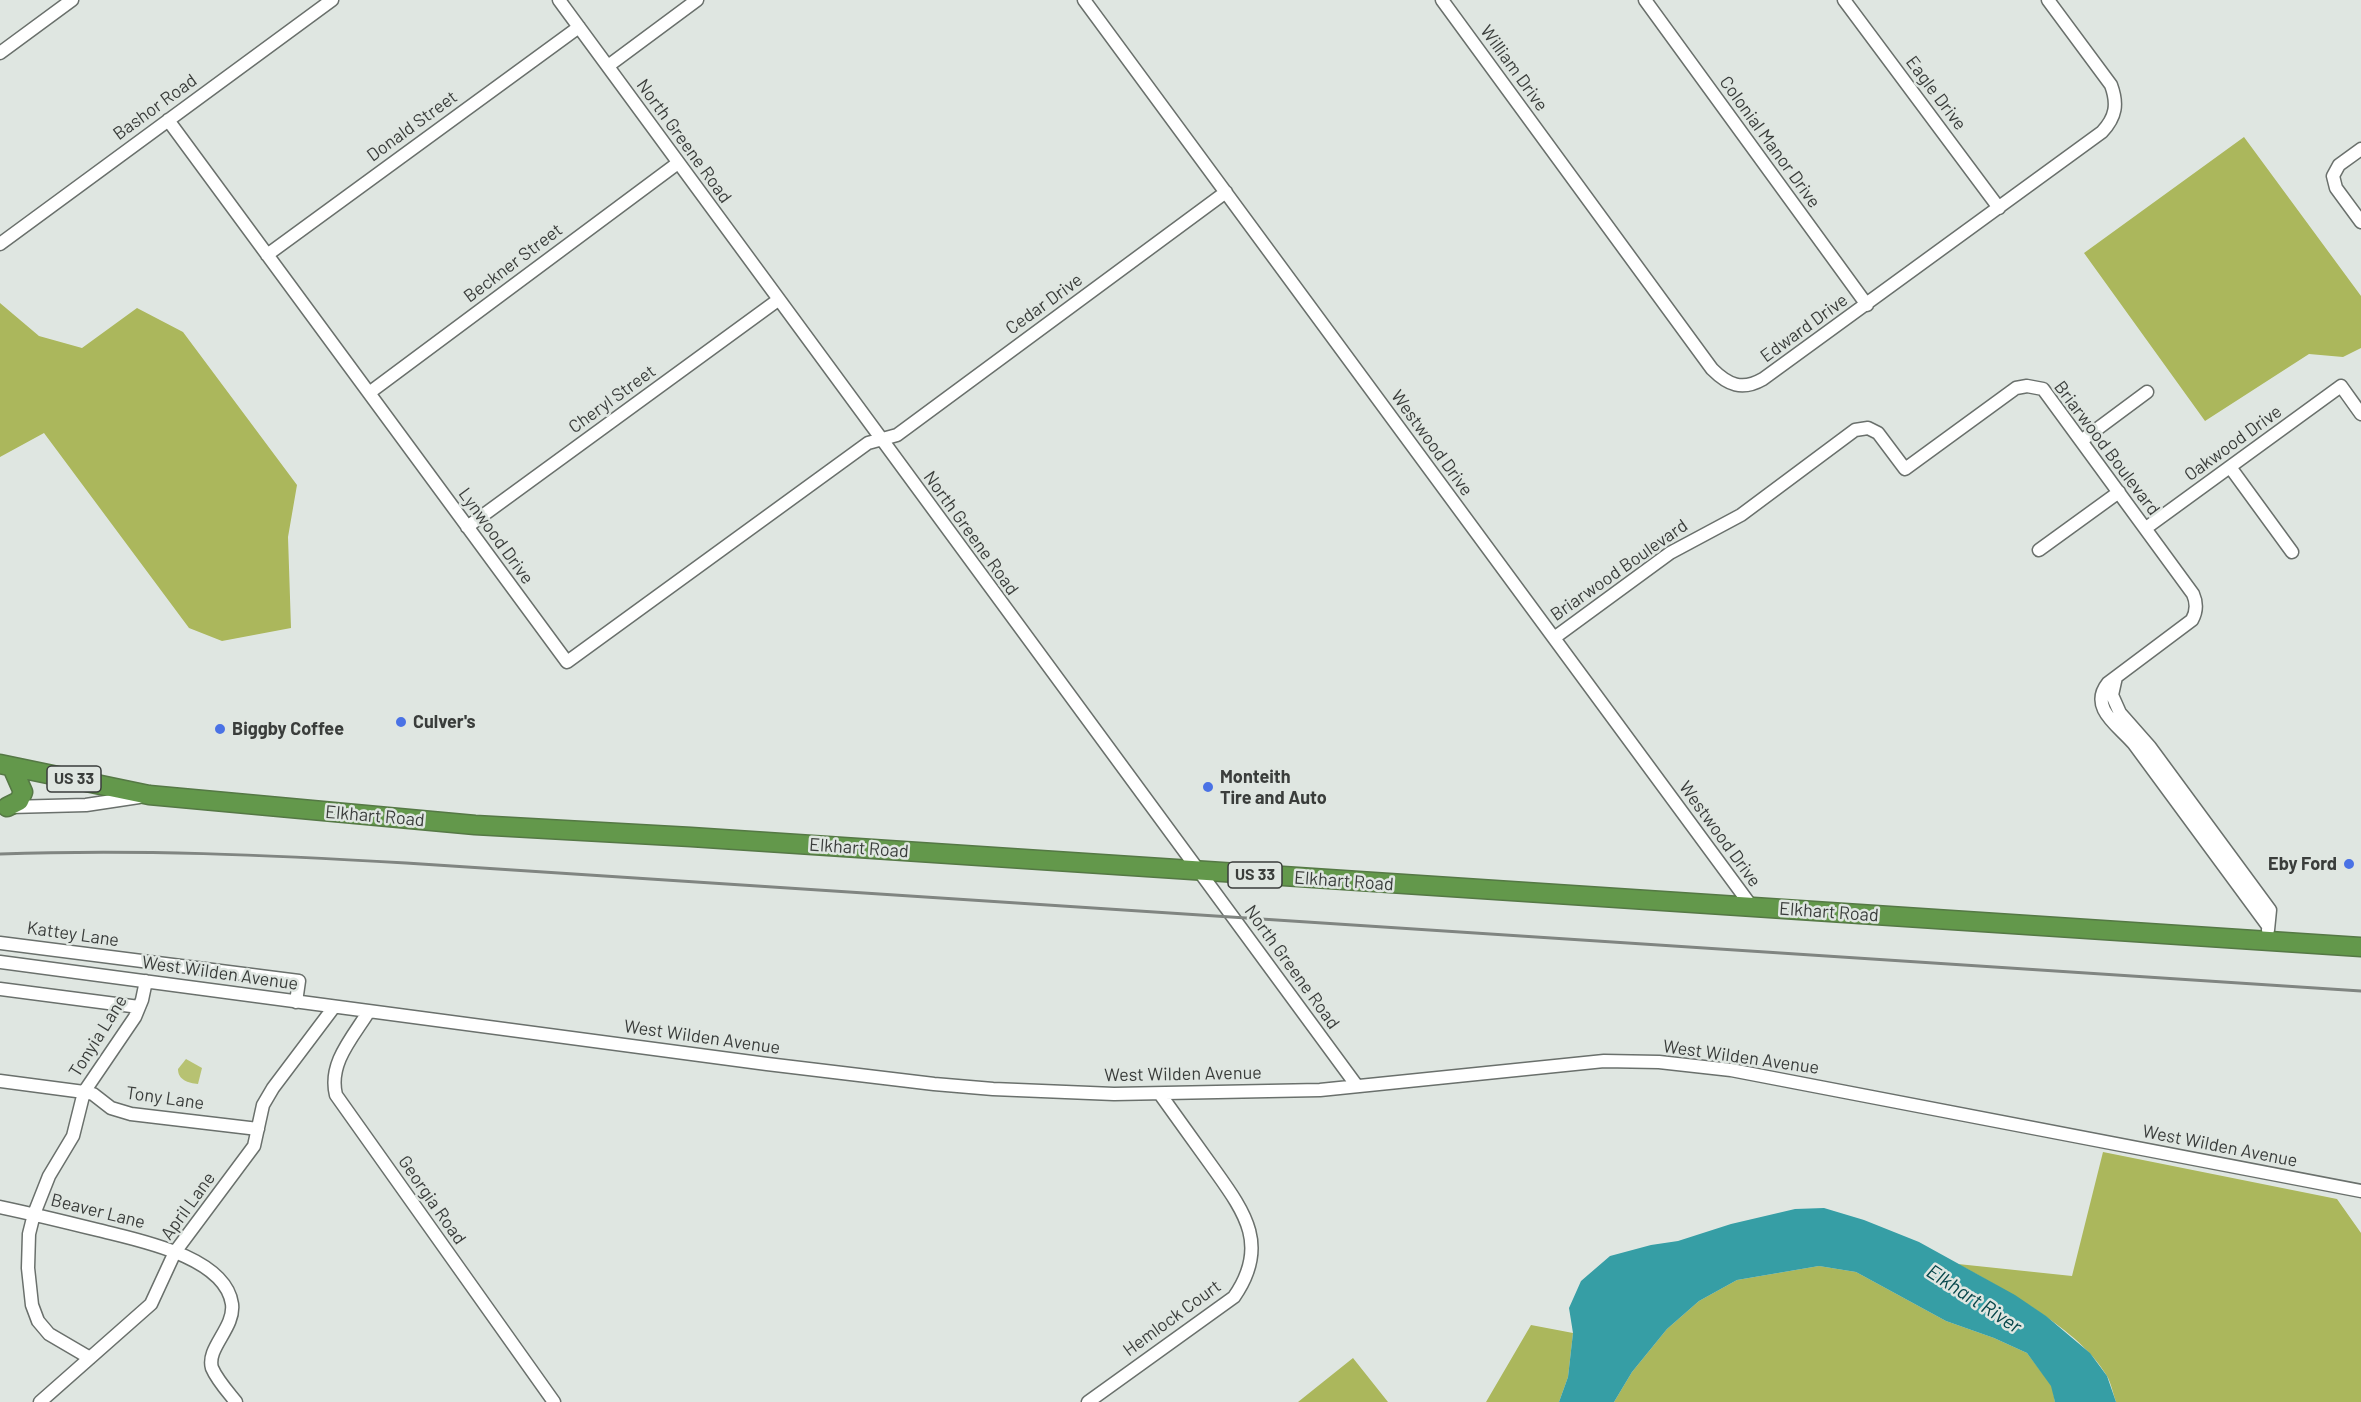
<!DOCTYPE html>
<html>
<head>
<meta charset="utf-8">
<style>
  body { margin:0 }
  canvas { display:block; background:#dfe6e1 }
</style>
</head>
<body>
<canvas width="2361" height="1402"></canvas>
<script>
const g = document.querySelector('canvas').getContext('2d');
g.lineJoin = 'round';
function fill(path, color) { g.fillStyle = color; g.fill(path, 'evenodd'); }
function strokePath(path, color, width, dash) { g.strokeStyle = color; g.lineWidth = width; g.lineCap = dash ? 'butt' : 'round'; g.setLineDash(dash || []); g.stroke(path); }
function drawText(font, color, halo, rows, align = 'center') {
  g.font = font + ' Barlow,sans-serif'; g.lineWidth = 5; g.setLineDash([]); g.textBaseline = 'middle'; g.strokeStyle = halo; g.fillStyle = color; for (const [text, x, y, turn = 0] of rows) {
    g.save(); g.translate(x, y); g.rotate((+turn || 0) * Math.PI / 180); g.textAlign = isNaN(turn) ? turn : align; if (halo) g.strokeText(text, 0, 0); g.fillText(text, 0, 0); g.restore();
  }
}
fill(new Path2D(`
  M186,1059L202,1068L198,1084C188,1083 178,1080 178,1069Z`), '#b7c272');
fill(new Path2D(`
  M2244,137L2361,296V348L2343,357L2309,354L2205,421L2084,253Z
  M0,303L39,336L82,348L137,308L183,332L297,485L288,537L291,628L222,641L189,628L44,433L0,457Z
  M2103,1152L2337,1199L2361,1233V1402H2116C2113,1393 2111,1383 2107,1376C2081,1330 2003,1289 1958,1264L2072,1276Z
  M1819,1266L1856,1272L1946,1321L1994,1338L2027,1353L2052,1386L2055,1402H1614L1632,1372L1667,1329L1699,1301L1737,1280Z
  M1531,1325L1573,1333L1568,1377L1559,1402H1486Z
  M1353,1358L1388,1402H1298Z`), '#abb75c');
fill(new Path2D(`
  M1824,1208L1864,1220L1919,1242L2015,1295L2046,1316L2090,1353L2107,1376L2116,1402H2055L2051,1386L2027,1353L1994,1338L1946,1321L1856,1272L1819,1266L1737,1280L1699,1301L1667,1329L1632,1372L1614,1402H1559L1568,1377L1573,1333L1569,1308L1581,1281L1610,1256L1651,1245L1678,1241L1731,1224L1795,1209Z`), '#369ea5');
const minor = new Path2D(`
  M559,0L1357,1086
  M1084,0L1752,907
  M1442,0L1712,369C1728,385 1742,391 1763,379L2102,132C2116,117 2118,104 2111,85L2048,0
  M1645,0L1867,305
  M1844,0L1999,208
  M0,53L72,0
  M608,66L697,0
  M168,120L567,662L868,443L897,435L1226,192
  M2361,149L2339,165L2333,176L2336,188L2361,222
  M0,244L332,0
  M267,255L579,27
  M369,393L678,163
  M2081,441L2147,392
  M2230,467L2292,552
  M467,527L778,300
  M2146,528L2341,386L2361,414
  M2039,550L2119,492
  M1554,638L1670,553L1741,515L1855,430L1868,428L1878,433L1905,469L2016,388L2027,386L2043,389L2193,594C2197,603 2197,611 2192,620L2108,683C2088,708 2119,726 2134,744L2268,926
  M2116,677L2112,695L2120,713L2150,747L2270,910L2268,930
  M10,807L86,805L139,797
  M0,943L299,981L296,1002
  M0,962L767,1064L934,1084L993,1089L1114,1094L1320,1090L1604,1061L1659,1062L1731,1070L2361,1191
  M0,989L139,1007
  M369,1011C353,1037 328,1063 336,1095L554,1402
  M0,1081L84,1092L93,1094L111,1108L131,1114L258,1129
  M0,1207C33,1214 66,1222 98,1230C137,1240 225,1256 232,1304C235,1328 206,1348 212,1368C217,1380 228,1392 236,1402
  M90,1358L49,1334L38,1321L32,1305L28,1268L29,1234L34,1214L49,1176L73,1136L84,1092L135,1017L142,1000L146,981
  M40,1402L151,1304L175,1252L254,1146L263,1105L273,1088L334,1007
  M1088,1402L1234,1297C1271,1244 1243,1210 1211,1165C1194,1141 1177,1118 1160,1094`);
const highway = new Path2D(`
  M0,764L149,795L475,825L691,837L2361,947
  M7,807L19,801L23,792L12,767`);
strokePath(minor, '#6a706c', 15);
strokePath(highway, '#557845', 21);
strokePath(minor, '#fff', 12);
strokePath(highway, '#63984b', 18);
strokePath(new Path2D(`
  M0,854C136,849 271,855 406,863L2361,991`), '#808581', 3);
for (const [x, y, r, color] of [
  [401,722,6,"#4a72e5"],
  [220,729,6,"#4a72e5"],
  [1208,787,6,"#4a72e5"],
  [2349,864,6,"#4a72e5"]
]) { const dot = new Path2D(); dot.arc(x, y, r, 0, 2 * Math.PI); g.fillStyle = color; g.fill(dot); strokePath(dot, '#dfe6e1', 2); }
for (const [x, y, w] of [
  [74,779,54],
  [1255,875,54]
]) { const box = new Path2D(); box.roundRect(x - w / 2, y - 13, w, 26, 4.5); g.fillStyle = '#dfe6e1'; g.fill(box); strokePath(box, '#3a3d3b', 1.5); }
drawText('bold 16px', '#3a3d3b', null, [
  ["US 33",74,779],
  ["US 33",1255,875]
]);
drawText('18px', '#3a3d3b', '#dfe6e1', [
  ["William Drive",1514,68,54],
  ["Eagle Drive",1936,93,53],
  ["Bashor Road",155,107,-36],
  ["Donald Street",412,126,-36],
  ["North Greene Road",684,141,54],
  ["Colonial Manor Drive",1770,142,54],
  ["Beckner Street",513,263,-37],
  ["Cedar Drive",1044,304,-36],
  ["Edward Drive",1804,328,-36],
  ["Cheryl Street",612,399,-36],
  ["Westwood Drive",1432,443,54],
  ["Oakwood Drive",2233,443,-36],
  ["Briarwood Boulevard",2107,448,53],
  ["North Greene Road",971,533,54],
  ["Lynwood Drive",496,536,54],
  ["Briarwood Boulevard",1619,570,-35],
  ["Elkhart Road",375,816,5],
  ["Westwood Drive",1720,834,54],
  ["Elkhart Road",859,848,4],
  ["Elkhart Road",1344,881,4],
  ["Elkhart Road",1829,912,4],
  ["Kattey Lane",73,934,8],
  ["North Greene Road",1292,967,54],
  ["West Wilden Avenue",220,973,8],
  ["Tonyia Lane",98,1036,-58],
  ["West Wilden Avenue",702,1037,8],
  ["West Wilden Avenue",1741,1057,8],
  ["West Wilden Avenue",1183,1074,-1],
  ["Tony Lane",165,1098,8],
  ["West Wilden Avenue",2220,1146,11],
  ["Georgia Road",432,1200,55],
  ["April Lane",188,1206,-54],
  ["Beaver Lane",98,1211,14],
  ["Hemlock Court",1172,1318,-36]
]);
drawText('bold 18px', '#3a3d3b', '#dfe6e1', [
  ["Culver's",413,722],
  ["Biggby Coffee",232,729],
  ["Monteith",1220,777],
  ["Tire and Auto",1220,798],
  ["Eby Ford",2337,864,"right"]
], 'left');
drawText('italic 20px', '#06464a', '#dfe6e1', [
  ["Elkhart River",1974,1299,33]
]);
</script>
</body>
</html>
